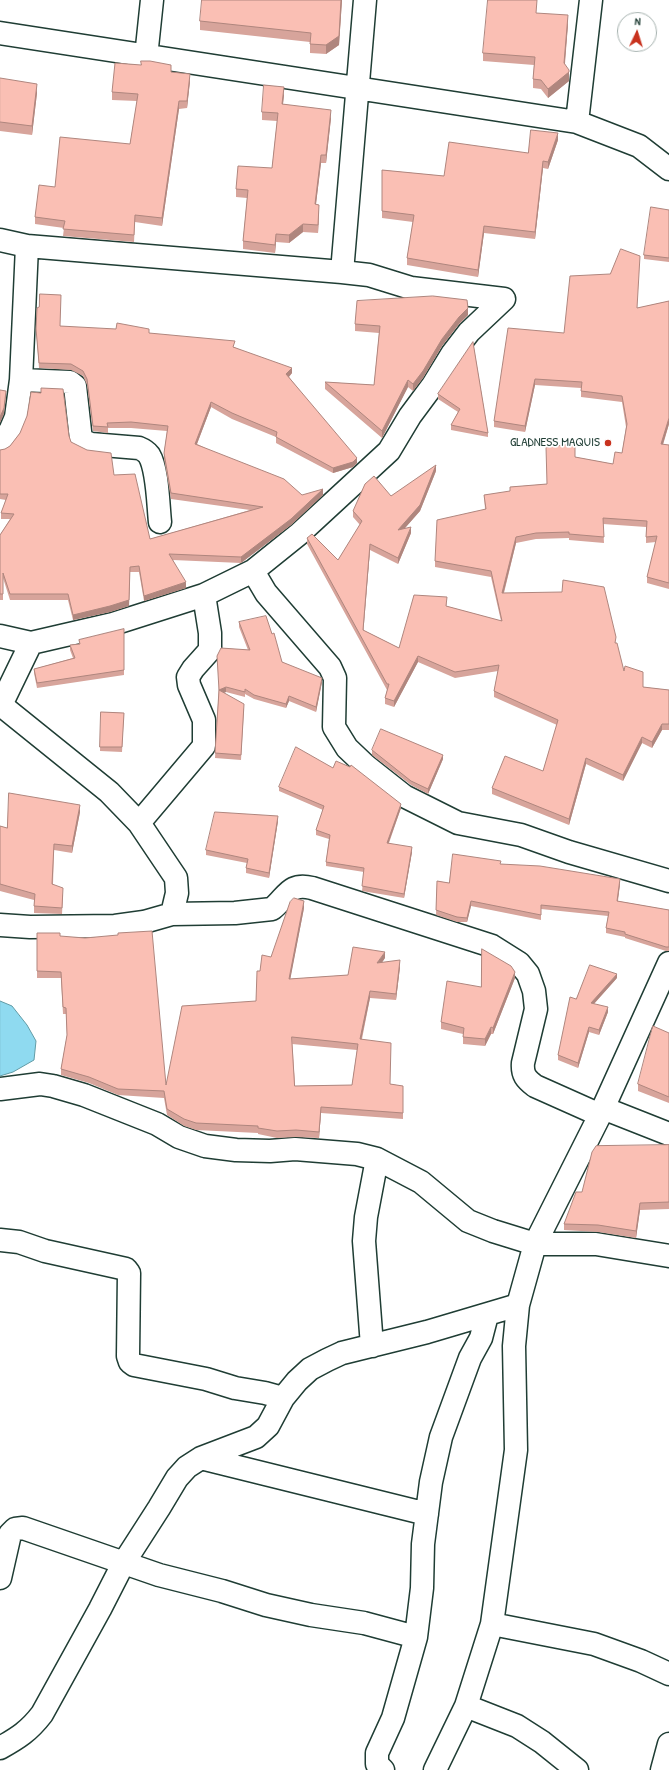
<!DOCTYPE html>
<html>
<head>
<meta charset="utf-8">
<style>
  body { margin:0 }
  #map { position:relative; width:669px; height:1770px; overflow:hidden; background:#fff; font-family:"Patrick Hand",sans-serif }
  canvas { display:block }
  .north { position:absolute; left:617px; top:12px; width:40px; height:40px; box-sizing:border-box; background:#fff; border:1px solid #a5b1ae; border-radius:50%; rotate:4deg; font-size:11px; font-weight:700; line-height:16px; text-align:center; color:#1f3d34 }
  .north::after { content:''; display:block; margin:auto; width:14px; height:18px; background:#c8321e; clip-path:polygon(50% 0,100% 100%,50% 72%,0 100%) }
</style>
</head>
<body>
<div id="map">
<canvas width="669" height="1770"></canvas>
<div class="north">N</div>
</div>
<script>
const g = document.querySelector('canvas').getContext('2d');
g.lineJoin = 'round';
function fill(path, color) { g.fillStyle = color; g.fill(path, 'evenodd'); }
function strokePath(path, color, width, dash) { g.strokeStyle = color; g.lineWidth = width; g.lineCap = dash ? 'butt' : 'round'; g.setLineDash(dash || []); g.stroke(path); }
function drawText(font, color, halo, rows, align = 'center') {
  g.font = font + ' "Patrick Hand",sans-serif'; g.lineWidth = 3.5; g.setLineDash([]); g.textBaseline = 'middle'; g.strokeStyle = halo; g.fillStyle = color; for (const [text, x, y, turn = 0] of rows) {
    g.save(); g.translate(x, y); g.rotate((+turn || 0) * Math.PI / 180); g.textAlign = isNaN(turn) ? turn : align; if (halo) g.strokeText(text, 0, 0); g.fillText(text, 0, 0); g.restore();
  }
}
const water = new Path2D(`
  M0,1001L12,1006L27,1025L36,1041L34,1060L13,1072L0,1076Z`);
fill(water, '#8fdaf0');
strokePath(water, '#629ba5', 1);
const minor = new Path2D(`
  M0,33L577,122L639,146L669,169
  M146,57L152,0
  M577,122L591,0
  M0,240L27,246L342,272L369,275L411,288L504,299
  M342,272L365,0
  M21,380L70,382L75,386L81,440L91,444L139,448C144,450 146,451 149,455C158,470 158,504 160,522
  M0,443L10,431L16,417L21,380L27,246
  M253,571L266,593L330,667L335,678L334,727L347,748L366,766L404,796L458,823L521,835L569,852L669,881
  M0,636L31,643
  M1,705L109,792L139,823L176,878L177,893L172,914
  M0,707L31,643L113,624L204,595L253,571L299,534L389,451L410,416L433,385L452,354L469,332L504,299
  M139,823L204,746V720L189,685L188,677L193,669L210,650V633L204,595
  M0,925L30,927L115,926L144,922L172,914L235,913L272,909C287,897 289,882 312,888L492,946L519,963L528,974L534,991L536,1009L523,1063C522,1075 526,1079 535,1086L600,1115
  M0,1089L40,1084L53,1086L84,1095L157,1124L179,1137L205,1146L236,1150L270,1151L295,1149L357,1154L377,1159L421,1182L468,1221L493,1231L535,1244H596L669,1256
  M603,1108L669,1134
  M0,1240L19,1242L45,1251L126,1269L129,1273L128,1356L130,1362L134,1365L206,1379L235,1388L265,1393L283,1398
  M372,1346L364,1241L366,1217L377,1159
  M201,1458L427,1514
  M0,1578L10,1534L15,1529L23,1528L159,1575L222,1591L266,1605L311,1615L364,1623L416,1637L393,1718L377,1753V1764L383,1770
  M492,1624L594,1644L641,1661L669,1674
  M416,1637L422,1588L423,1544L431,1482L441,1437L470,1358L481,1338L487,1315
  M466,1706L517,1726L542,1742L577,1770
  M0,1748C18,1738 29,1731 42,1714L100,1609L123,1564L159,1508L177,1478L187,1467L201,1458L256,1437L268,1426L283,1398L297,1381L310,1369L327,1360L342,1353L427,1332L518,1305
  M435,1770L466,1706L492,1624L516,1450L514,1346L518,1305L535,1244L600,1115L669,963
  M662,1770L669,1744`);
strokePath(minor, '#1f3d34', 25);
strokePath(minor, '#fff', 22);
fill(new Path2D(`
  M342,0L339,45L326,54L310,53V42L200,30V21Z
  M537,13L568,24L565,64L569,78V81L548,98L541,89L533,88V79L534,65L483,61V53Z
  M171,72L190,81L187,108L179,109L162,226L135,222L134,242L63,236L64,228L35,224V217L55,187L130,144L137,101L112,100V92Z
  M0,78L37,93L32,135L0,131Z
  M284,95L283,104L331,118L326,163H321L316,204L319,213L318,233L303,232L289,243L276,242L275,253L243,249V241L247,198L236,197V189L272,168L277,121L262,120V112Z
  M558,140L548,169L543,168L535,239L484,233L478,277L407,265V258L413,222L382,218V170L444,176L528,153Z
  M669,210V262L644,259V255Z
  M669,301V424L663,445H669V589L647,583V577L656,542L646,543V527L603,524L604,543L569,540V538L536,539L516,543L504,593L616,643L624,671L643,687L669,690V730H662L652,748L642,743L623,781L586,764L569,825L492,794V788L543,771L557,725L494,697V691L498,671L455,678L418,662L394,707L385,704V698L387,690L307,544V538L338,560L360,525L353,517V511L391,496L436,471L420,511L405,528L411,533L398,564L370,550L363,630L399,648L447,603L446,606L501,621L491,577L435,567V561L485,509L484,495L510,492V487L547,484L575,457L613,464L622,453L626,427L622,402L581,397V388L535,385L525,432L494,427V421L564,333L638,308Z
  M468,315L459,324L442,346L423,378L413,391L408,387L382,438L325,389V382L374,385L379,333L355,331V324Z
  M60,326L149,333L234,347L292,373L289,377L357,463L353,467L333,473L276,443V437L232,419L211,407L197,444L302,495H323L291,525L241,563L173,560L186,588L144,601L139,572H130L129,606L110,612L73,620L68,600H10L3,578V600H0V535L10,519H1V513L6,500L0,499V450L5,449L10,446L20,433L41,393V388L69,436L71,442L114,475L150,539L250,510L171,499L164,459V453L167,431L131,428H108V433L93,431L87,385L83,376L71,370L39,368L36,329Z
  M473,342L488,433V437L451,430V425L458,412L438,399V394Z
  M239,622L282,662L322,682L316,712L289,701L286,708L254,699L245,694V697L226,692L224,693L244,709L241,760L215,758L221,648L248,650L239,627Z
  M124,629V675L37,688L34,673V669L73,658L70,650V645L79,644V640Z
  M101,712L124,713L122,752L100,751Z
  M372,750L443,759L428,794L411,785L372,755Z
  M279,787L401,808L389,843L412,852L404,898L362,891L364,872L326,866V862L329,839L316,835V830L323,810L279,791Z
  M80,812L72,853L54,850L53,884L63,895L62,914L34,913V900L0,891V826L7,828Z
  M278,821L269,878L246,873V868L247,863L206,855V850Z
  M500,864L620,884L618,901L669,910V951H666L625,938V937L606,933V928L608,916L541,909V920L471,906L467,922H457L436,915L437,881L449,883Z
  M304,908L290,979L348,975L385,958L382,962L400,967L396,1000L370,998L362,1039L390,1084L403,1086V1119L321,1113L319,1138L296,1137L277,1138L258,1134V1133L196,1130L184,1126L167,1115L164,1098L118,1095L89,1083L61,1075V1069L67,1035L66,1014H63L61,978H37V933L60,936L166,1085L256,1001L260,971L271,957ZM292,1044L357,1050L352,1085L295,1086Z
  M515,978L493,1034H491L485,1046L463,1044V1034L441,1029V1022L481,987Z
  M617,978L594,1004L608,1012L599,1035L589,1032L578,1068L558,1060V1055L576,999Z
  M669,1033V1103L638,1091V1084Z
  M669,1145V1209L640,1210L636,1238L598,1232L564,1230V1224L582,1192Z`), '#d7a49b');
fill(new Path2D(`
  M341,0H342L339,45L326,54V45Z
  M568,15V24L564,72V63Z
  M569,70V81L548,98V89Z
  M190,74V81L187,108V101Z
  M37,84V93L32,135V126Z
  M284,87V95L282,112V104Z
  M179,101V109L162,226V218Z
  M331,110V118L326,163V155Z
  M558,133V140L548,169V162Z
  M321,155V163L315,212V204Z
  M543,161V168L535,239V232Z
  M319,205V213L318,233V225Z
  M303,224V232L289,243V235Z
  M484,226V233L478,277V270Z
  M276,234V242L275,253V245Z
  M468,308V315L459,324L442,346L423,378L413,391V384L442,339L459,317Z
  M292,368V373L286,380V374Z
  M535,379V385L525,432V426Z
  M408,380V387L382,438V431Z
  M6,391V396L4,414L0,423V417Z
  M211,402V407L195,449V444Z
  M669,418V424L661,450V444Z
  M357,458V463L353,467L333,473V468Z
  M436,465V471L420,511L398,536V530Z
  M323,489V495L291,525L241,563V557Z
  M411,527V533L398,564V558Z
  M516,537V543L502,599V593Z
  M370,544V550L363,636V630Z
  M130,572L129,606L110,612L73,620V615Z
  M186,582V588L144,601V596Z
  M418,656V662L394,707V701Z
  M322,678V682L316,712V707Z
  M226,687V692L219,695V690Z
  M289,696V701L286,708V704Z
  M662,724V730L652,748V742Z
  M642,737V743L623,781V775Z
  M443,755V759L428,794V789Z
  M586,758V764L569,825V819Z
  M401,804V808L387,847V843Z
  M80,805V812L72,853V846Z
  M278,816V821L269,878V873Z
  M412,847V852L404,898V894Z
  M620,879V884L617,905V901Z
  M304,901V908L289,986V979Z
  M471,901V906L467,922V918Z
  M385,952V958L377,970V963Z
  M400,960V967L396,1000V994Z
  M515,972V978L493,1034V1028Z
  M617,974V978L591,1007V1003Z
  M370,991V998L360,1045V1039Z
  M608,1007V1012L599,1035V1030Z
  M491,1027V1034L485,1046V1039Z
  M589,1027V1032L578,1068V1063Z
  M321,1107V1113L319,1138V1132Z
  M640,1203V1210L636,1238V1231Z`), '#af867e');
const building = new Path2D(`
  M202,0H341L339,36L326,45L310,44L311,33L200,21Z
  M488,0H537L536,13L568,15L564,63L569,70V72L548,89L541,80L533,79L535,57L483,53Z
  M141,61H150L171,65V72L190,74L187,101H179L162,218L135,215L134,235L63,229L65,221L35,217L39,185L55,187L60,137L130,144L138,94L112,92L115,63L141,65Z
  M0,78L37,84L32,126L0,122Z
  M264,85L284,87L282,104L331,110L326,155H321L315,204L319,205L318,225L303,224L289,235L276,234L275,245L243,241L248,190L236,189L238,166L272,168L278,113L262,112Z
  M531,130L558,133L548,162L543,161L535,232L484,226L478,270L407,258L414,215L382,211V170L444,176L449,142L528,153Z
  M651,207L669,210V258L644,255Z
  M621,249L640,256L637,308L669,301V418L661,444L669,445V583L647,577L657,536L646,537L647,521L603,518L604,537L569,534V532L536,533L516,537L502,593L562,592L563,580L604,587L616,637L615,643H617L624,671L625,666L643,672V687L669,690V724H662L652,742L642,737L623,775L586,758L569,819L492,788L505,756L543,771L558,720L494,691L499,665L455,672L418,656L394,701L385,698L389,684H387L307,538L312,534L338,560L362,521L353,511L365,484L374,476L391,496L436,465L420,505L398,530L411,527L398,558L370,544L363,630L399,648L414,595L447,597L446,606L502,621L491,571L435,561L437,520L486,509L484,495L510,491V487L547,484L546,447L575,444V457L613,464L615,452L622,453L627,424L622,396L581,391L582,382L535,379L525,426L494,421L508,328L564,333L570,276L610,274Z
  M40,294L61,295L60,326L116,329L117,323L149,329V333L235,341L233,347L292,368L286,374L357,458L353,462L333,468L276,437L277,432L232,413L211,402L195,444L284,479L302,495L323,489L291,519L241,557L169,554L186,582L144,596L139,566L130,567L129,600L110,606L73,615L68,594H10L3,573V594H0V535L14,514L1,513L8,494H0V450L5,449L10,446L20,433L27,416L31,392L41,393V388L63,389L69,436L71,442L87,450L111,453L114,475L135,474L150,539L263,507L171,493L164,453L168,426L131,422L107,423L108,427L93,426L87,379L83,371L71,364L39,363L36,329L37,308L39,307Z
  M433,296L467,300L468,308L459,317L442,339L423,371L413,384L408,380L382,431L325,382L374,385L380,326L355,324L357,301Z
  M473,342L488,433L451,425L460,409L438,394Z
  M0,390L6,391L4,408L0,417Z
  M266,616L272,634L274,633L282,662L322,678L316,707L289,696L286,704L254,695L245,689V692L226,687L219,690L244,704L241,755L215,753L219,690L217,656L221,648L250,650L239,622Z
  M124,629V670L37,683L34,669L75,658L70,645L80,644L79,640Z
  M101,712L124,713L122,747H100Z
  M381,729L443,755L428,789L411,781L372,750Z
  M296,747L333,768L336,761L350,767L351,765L401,804L387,843L412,847L404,894L362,886L364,868L326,862L330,835L316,830L324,806L279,787Z
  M9,793L80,805L72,846L54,844L52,884L63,888L62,908L34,906L35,894L0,884V826L7,828Z
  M215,812L278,816L269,873L246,868L248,859L206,850Z
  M453,854L501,861L500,864L540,866L620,879L617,901L669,910V947H666L625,934V932L606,928L609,912L541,905V915L471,901L467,918L457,917L436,910L437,881L449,883Z
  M294,898L304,901L289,979L348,975L353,947L385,952L377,963L400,960L396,994L370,991L360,1039L391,1043L390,1084L403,1086V1113L321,1107L319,1132L296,1130L277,1131L258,1128V1126L196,1123L184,1119L167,1109L164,1091L118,1089L89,1077L61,1069L67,1035L66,1008L63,1007L61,972L37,971V933H60V936L85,938L118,935V933L152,931L166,1085L182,1006L256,1001L257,971H260L262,955L271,957L290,902ZM292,1037L358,1044L352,1085L295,1086Z
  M482,949L511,966L515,972L493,1028L491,1027L485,1039L463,1037L464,1028L441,1022L447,981L481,987Z
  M590,965L617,974L591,1003L608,1007L599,1030L589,1027L578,1063L558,1055L570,997L576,999Z
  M653,1026L669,1033V1097L638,1084Z
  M669,1145V1202L640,1203L636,1231L598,1225L564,1224L576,1192H582L592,1152L596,1146Z`);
fill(building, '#fabfb4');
strokePath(building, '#af867e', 1);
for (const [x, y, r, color] of [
  [608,443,4,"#c8321e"]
]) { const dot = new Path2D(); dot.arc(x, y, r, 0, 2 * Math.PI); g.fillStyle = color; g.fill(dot); strokePath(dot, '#fff', 1.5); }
drawText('13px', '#1f3d34', '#fff', [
  ["GLADNESS MAQUIS",600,443]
], 'right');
</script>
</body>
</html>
